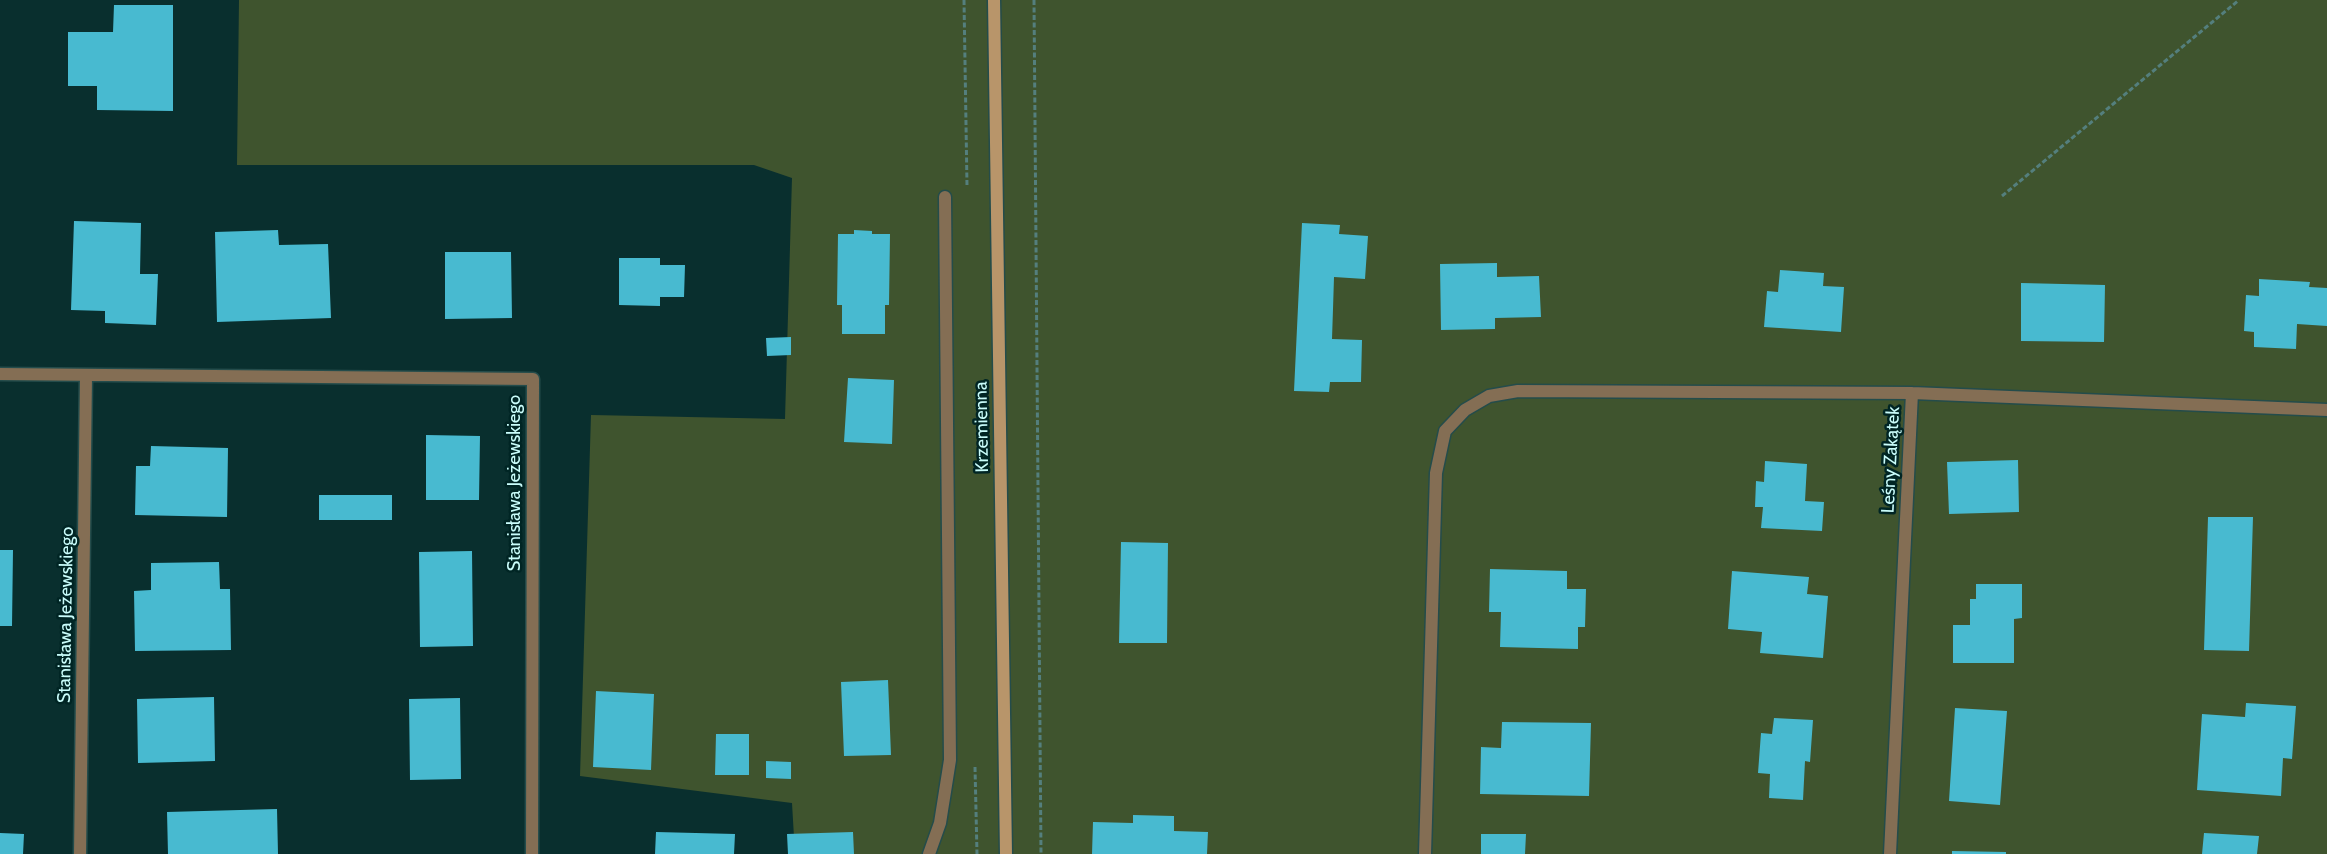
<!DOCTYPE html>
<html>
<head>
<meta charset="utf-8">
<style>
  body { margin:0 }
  canvas { display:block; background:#092f2e }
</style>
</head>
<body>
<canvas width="2327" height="854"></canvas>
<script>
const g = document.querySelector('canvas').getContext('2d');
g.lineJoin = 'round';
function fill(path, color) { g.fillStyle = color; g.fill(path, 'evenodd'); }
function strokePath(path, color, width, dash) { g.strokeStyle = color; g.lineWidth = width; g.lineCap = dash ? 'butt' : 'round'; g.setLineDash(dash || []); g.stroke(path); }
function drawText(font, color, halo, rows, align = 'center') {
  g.font = font + ' Cabin,sans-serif'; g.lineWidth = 5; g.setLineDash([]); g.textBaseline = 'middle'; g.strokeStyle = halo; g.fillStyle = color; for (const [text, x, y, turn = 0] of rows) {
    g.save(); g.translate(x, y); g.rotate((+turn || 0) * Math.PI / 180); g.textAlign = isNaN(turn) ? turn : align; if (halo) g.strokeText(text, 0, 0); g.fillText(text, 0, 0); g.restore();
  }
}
fill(new Path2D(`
  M239,0H2327V854H795L792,803L580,776L591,415L785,419L792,178L754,165H237Z`), '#3f542e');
fill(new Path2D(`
  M114,5H173V111L97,110V86H68V32H113Z
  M74,221L141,223L140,274H158L156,325L105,323V311L71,310Z
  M1302,223L1340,225L1339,234L1368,236L1365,279L1334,277L1333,309L1332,339L1362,340L1361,382H1330L1329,392L1294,391Z
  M278,230L279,245L328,244L331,318L217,322L215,232Z
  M854,230L872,231V234H890L889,305H885V334H842V305H837L838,234H854Z
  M445,252H511L512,318L445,319Z
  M619,258H660V265H685L684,297H660V306L619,305Z
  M1497,263V277L1539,276L1541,317L1495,318V329L1441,330L1440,264Z
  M1780,270L1824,273L1823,286L1844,287L1841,332L1764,327L1767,291L1778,292Z
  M2259,279L2310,282L2309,287L2327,288V326L2297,324L2296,349L2254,347V332L2244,331L2246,295L2259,296Z
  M2021,283L2105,285L2104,342L2021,341Z
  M791,337V355L767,356L766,338Z
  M848,378L894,380L892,444L844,442Z
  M426,435L480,436L479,500H426Z
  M151,446L228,448L227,517L135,515L136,466H150Z
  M2018,460L2019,512L1949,514L1947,462Z
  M1765,461L1807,464L1805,501L1824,502L1822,531L1761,528L1763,507H1755L1756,481L1764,482Z
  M319,495H392V520H319Z
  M2208,517H2253L2249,651L2204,650Z
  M1121,542L1168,543L1167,643H1119Z
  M0,550H13L12,626H0Z
  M472,551L473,646L420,647L419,552Z
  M219,562L220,589H230L231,650L135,651L134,591L151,590V563Z
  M1490,569L1567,571V589H1586L1585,627H1578V649L1500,647L1501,612H1489Z
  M1732,571L1809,577L1807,594L1828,596L1823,658L1760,653L1762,632L1728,629Z
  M1976,584H2022V618L2014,619V663H1953V625H1970V599H1976Z
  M888,680L891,755L844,756L841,682Z
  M596,691L654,694L651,770L593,767Z
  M214,697L215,761L138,763L137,699Z
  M460,698L461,779L410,780L409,699Z
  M2246,703L2296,706L2292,759L2283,758L2281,796L2197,790L2202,714L2245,717Z
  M1955,708L2007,711L2000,805L1949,801Z
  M1774,718L1813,720L1810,762L1805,761L1803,800L1769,798L1770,774L1758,773L1761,733L1772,734Z
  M1502,722L1591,723L1589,796L1480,794L1481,747L1501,748Z
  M716,734H749V775H715Z
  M766,761L791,762V779L766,778Z
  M277,809L278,854H168L167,812Z
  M1133,815L1174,816V831L1208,832L1207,854H1092L1093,822L1133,823Z
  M656,832L735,834L734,854H655Z
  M853,832L854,854H788L787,834Z
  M0,833L24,834L23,854H0Z
  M2204,833L2259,836L2257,854H2202Z
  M1481,834H1526L1525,854H1481Z
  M1952,851L2006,852V854H1952Z`), '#48bad0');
const lane = new Path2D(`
  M929,854L940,823L950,760L945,197`);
const street = new Path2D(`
  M0,374L533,379L532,854
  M80,854L86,376
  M1425,854L1436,473L1445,431L1465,410L1489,396L1518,391L1912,393L2327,410
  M1890,854L1912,393`);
const secondary = new Path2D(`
  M994,0L1006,854`);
strokePath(lane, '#244c4b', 15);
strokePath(street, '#244c4b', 15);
strokePath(secondary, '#244c4b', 15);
strokePath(new Path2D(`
  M964,0L967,186
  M1034,0L1041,854
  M2002,196L2239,0
  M975,767L977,854`), '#547f7d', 3, [5, 2.5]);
strokePath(lane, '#846e54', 12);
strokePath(street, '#846e54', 12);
strokePath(secondary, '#b8956a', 12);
drawText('18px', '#cafdfb', '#002524', [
  ["Krzemienna",982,427,-91],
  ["Leśny Zakątek",1891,460,-87],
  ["Stanisława Jeżewskiego",515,483,-90],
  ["Stanisława Jeżewskiego",66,615,-89]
]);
</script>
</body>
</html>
